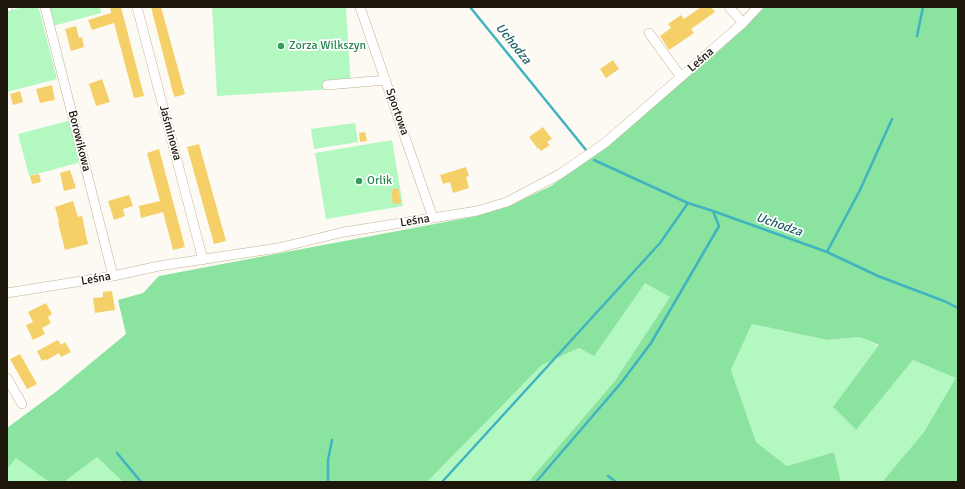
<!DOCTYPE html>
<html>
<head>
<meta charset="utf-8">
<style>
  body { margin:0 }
  #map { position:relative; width:965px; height:489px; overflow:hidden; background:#fdfaf3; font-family:Signika,sans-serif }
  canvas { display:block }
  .frame { position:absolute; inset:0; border:8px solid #1c170a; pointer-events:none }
</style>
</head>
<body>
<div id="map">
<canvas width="965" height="489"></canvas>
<div class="frame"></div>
</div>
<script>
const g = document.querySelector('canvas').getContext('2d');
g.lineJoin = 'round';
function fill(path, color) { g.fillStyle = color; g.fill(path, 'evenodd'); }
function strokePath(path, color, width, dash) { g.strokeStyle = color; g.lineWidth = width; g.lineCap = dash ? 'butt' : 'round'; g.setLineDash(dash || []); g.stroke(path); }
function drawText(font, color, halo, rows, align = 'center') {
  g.font = font + ' Signika,sans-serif'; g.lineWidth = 3.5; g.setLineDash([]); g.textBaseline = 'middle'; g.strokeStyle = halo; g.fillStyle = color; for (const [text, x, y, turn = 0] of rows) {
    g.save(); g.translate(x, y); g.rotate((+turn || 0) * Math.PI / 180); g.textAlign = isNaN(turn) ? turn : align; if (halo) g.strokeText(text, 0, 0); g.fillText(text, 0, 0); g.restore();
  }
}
fill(new Path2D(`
  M24,7H36L39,9L57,79L7,92V11Z
  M48,7H100L101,13L53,26Z
  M212,7H346L351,88L217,96Z
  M68,121H70L81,162L29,176L18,134Z
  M355,123L358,142L314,149L311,129Z
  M392,140L403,206L326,219L315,153Z
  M645,282L670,297L614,382L528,482H427L542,365L579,348L594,355Z
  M752,324L827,340L859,337L879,346L833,407L856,430L913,360L957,378L924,432L882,482H841L834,452L787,466L756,442L731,370Z
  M97,457L123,482H64Z
  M16,458L49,482H7V469Z`), '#b3f7c1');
fill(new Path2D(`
  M765,7H958V482H882L924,432L956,378L913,360L856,430L833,407L879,345L859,337L827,340L752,324L731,370L756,442L787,466L834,452L841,482H528L614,382L670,297L645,283L594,356L579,348L542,365L427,482H123L97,457L64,482H49L16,458L7,469V428L57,391L126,334L118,300L143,293L159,276L477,216L513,204L551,186L595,155L723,47Z`), '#8ae39f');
strokePath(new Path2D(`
  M470,7L586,150
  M917,36L923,7
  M594,160L688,203L713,211L827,252L878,276L944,301L958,308
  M827,252L860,190L892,119
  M117,453L141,482
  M608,476L616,482
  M328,482V460L332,440
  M442,482L660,243L688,203
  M536,482L621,383L651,343L719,226L713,211`), '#40b3c1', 2.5);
fill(new Path2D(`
  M110,7H121L144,96L134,98L114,23L92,30L88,20L111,13Z
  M151,7H161L185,94L175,97L173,93Z
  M701,7H711L715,12L691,29L694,33L669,50L660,36L671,28L668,24L681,15L684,19Z
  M76,26L79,38L82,37L84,47L71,51L65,29Z
  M613,60L619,69L606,78L600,69Z
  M102,79L110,102L96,106L89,84Z
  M52,85L55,100L40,103L36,89Z
  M20,91L23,102L13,105L10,94Z
  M543,127L552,139L547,142L550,145L541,151L539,148L538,149L529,137Z
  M365,132L367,141L360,142L359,133Z
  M199,144L226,241L214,244L187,147Z
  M159,149L185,247L173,250L163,212L141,218L139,206L160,201L147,153Z
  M466,167L469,176L466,177L469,188L453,193L450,182L443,184L440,175Z
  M70,170L76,188L64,191L60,173Z
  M39,174L41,182L32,184L30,176Z
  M398,188L401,203L393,204L391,190Z
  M129,195L133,206L123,209L125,216L114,220L108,201Z
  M73,201L78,217L82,216L88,244L65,250L58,222H59L55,207Z
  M112,291L115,310L95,313L93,298L103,297V292Z
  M46,303L52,314L48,317L51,323L42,328L45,334L33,340L26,325L33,322L28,312Z
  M58,340L61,345L65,342L71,352L61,357L59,353L47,360L46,359L42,361L37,351Z
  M20,354L37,384L27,389L10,359Z`), '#f5d069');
const minor = new Path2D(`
  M7,7H8
  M45,7L113,276
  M137,7L203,260
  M360,7L433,218
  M729,7L743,23
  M649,33L681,77
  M327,85L386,80
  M7,293L113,276L159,266L278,248L344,232L477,211L507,202L560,174L605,143L743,23L758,7
  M7,378L22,404`);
strokePath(minor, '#c1b392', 10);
strokePath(minor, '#fff', 9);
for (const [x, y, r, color] of [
  [281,46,4,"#2e9e5b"],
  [359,181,4,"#2e9e5b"]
]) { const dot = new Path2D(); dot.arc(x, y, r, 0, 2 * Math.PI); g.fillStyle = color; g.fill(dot); strokePath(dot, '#fff', 1.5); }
drawText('12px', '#27864d', '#fff', [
  ["Zorza Wilkszyn",289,46],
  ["Orlik",367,181]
], 'left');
drawText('12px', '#1c170a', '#fff', [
  ["Leśna",701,60,-41],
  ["Sportowa",397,112,71],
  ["Jaśminowa",170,133,75],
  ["Borowikowa",79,141,76],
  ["Leśna",415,221,-9],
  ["Leśna",96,279,-10]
]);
drawText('italic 13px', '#1e5d64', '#fff', [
  ["Uchodza",513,44,51],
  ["Uchodza",779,225,19]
]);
</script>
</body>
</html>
